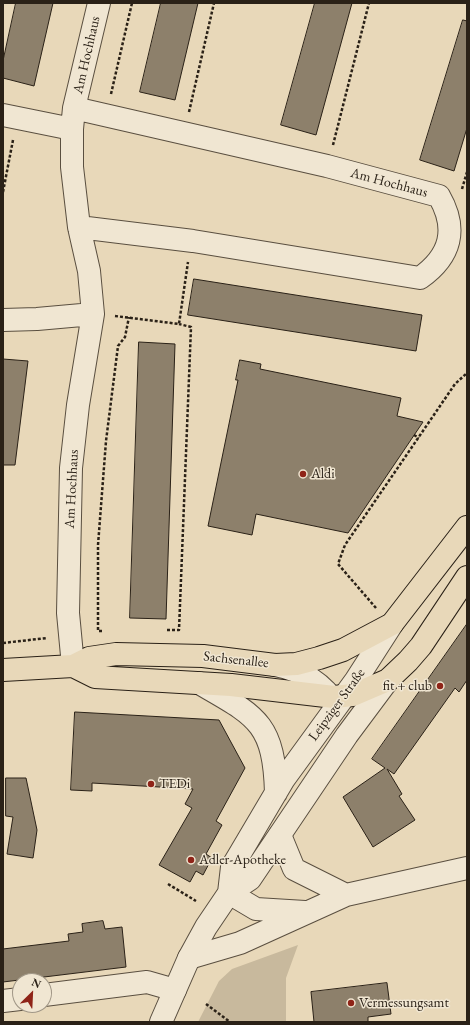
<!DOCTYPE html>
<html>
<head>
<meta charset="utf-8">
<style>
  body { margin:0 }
  #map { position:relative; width:470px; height:1025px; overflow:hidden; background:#e8d8b9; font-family:"EB Garamond",serif }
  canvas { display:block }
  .frame { position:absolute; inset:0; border:4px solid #2a2117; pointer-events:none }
  .north { position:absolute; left:12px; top:973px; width:40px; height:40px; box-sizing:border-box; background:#f0e6d2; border:1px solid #a19787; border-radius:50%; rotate:24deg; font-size:11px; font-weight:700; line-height:16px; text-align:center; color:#2a2117 }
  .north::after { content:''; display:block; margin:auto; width:14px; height:18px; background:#8f2418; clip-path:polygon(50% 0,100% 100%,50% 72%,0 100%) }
</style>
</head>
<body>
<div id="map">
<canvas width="470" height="1025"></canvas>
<div class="frame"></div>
<div class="north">N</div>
</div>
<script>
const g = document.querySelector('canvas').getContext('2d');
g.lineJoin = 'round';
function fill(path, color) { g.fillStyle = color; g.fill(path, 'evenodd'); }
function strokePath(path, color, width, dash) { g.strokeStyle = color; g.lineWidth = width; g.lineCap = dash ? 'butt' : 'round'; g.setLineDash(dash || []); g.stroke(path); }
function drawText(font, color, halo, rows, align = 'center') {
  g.font = font + ' "EB Garamond",serif'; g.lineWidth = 3; g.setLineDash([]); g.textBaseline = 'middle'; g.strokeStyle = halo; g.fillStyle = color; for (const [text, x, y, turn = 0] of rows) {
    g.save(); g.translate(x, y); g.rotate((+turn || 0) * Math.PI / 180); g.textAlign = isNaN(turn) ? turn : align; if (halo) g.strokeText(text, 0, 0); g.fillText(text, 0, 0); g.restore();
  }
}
fill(new Path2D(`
  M298,945L286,978V1022H198L219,981L232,969Z`), '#c8b99d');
const building = new Path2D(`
  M16,3H53L34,86L3,78V61Z
  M161,3H198L175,100L140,92Z
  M315,3H352L316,135L281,125Z
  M463,20L467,21V128L454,171L420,160Z
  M194,279L422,315L416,351L188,315Z
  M139,342L175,344L166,619L130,618Z
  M3,359L28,361L15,465H3Z
  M240,360L261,364L260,369L401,398L397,416L423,422L348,533L256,514L252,535L208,526L238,380H236Z
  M467,624V680L459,692L455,688L394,774L387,769L402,794L399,796L415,820L373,847L343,797L385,768L372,759Z
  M75,712L219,720L245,768L216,821L222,825L206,854L212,858L203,875L196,871L190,882L159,865L192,808L185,804L193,789L92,783V791L71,790Z
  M6,778H26L37,830L33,858L7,854L13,817L6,816Z
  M103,921L105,929L122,927L126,967L3,982V949L69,941L68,934L83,932L82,924Z
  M387,983L391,1014L368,1017V1022H314L311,992Z`);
fill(building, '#8d806b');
strokePath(building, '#2a2117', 1);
const minor = new Path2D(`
  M74,108L327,166L439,196C458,229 451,256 420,278L193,241L79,227
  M3,115L72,129
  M3,320L37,319L93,314
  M73,666L68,613L71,468L78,405L93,314L89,271L79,227L72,167V129L74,108L99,3
  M280,835L294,869L346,895
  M229,893L256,909L305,912
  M189,958L240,943L346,895L467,868
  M44,995L147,982L175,990
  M3,1001L20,999`);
const tertiary = new Path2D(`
  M275,665C301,670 323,683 337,706
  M199,683C256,716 274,722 276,793
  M229,893L232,867L284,779L356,680L392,624
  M161,1022L189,958L206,927L229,893L250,879L347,735L388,680`);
const primary = new Path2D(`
  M73,666L95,677L231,685L334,697L353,695L388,680L408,661L421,646L467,577
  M3,670L73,666L89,658L116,654L203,656L275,665L296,664L319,658L343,650L392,624L467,527`);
strokePath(minor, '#5a4f40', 24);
strokePath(tertiary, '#5a4f40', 24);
strokePath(primary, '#2a2117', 24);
strokePath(new Path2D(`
  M111,94L132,3
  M189,112L214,3
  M333,145L369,3
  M462,189L467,172
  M3,192L13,140
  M115,316L179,324L188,262
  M414,435L419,438
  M376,608L338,564L345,545L455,384L467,373
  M167,630H179L191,327L179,324
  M102,631H98V545L106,441L118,346L125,337L129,317
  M3,643L47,638
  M168,884L196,901
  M206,1004L230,1022`), '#2a2117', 2.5, [3, 2]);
strokePath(minor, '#f0e6d2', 22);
strokePath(tertiary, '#f0e6d2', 22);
strokePath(primary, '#e8d8b9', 22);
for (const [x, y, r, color] of [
  [303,474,4,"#8f2418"],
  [440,686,4,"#8f2418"],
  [151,784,4,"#8f2418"],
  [191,860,4,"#8f2418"],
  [351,1003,4,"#8f2418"]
]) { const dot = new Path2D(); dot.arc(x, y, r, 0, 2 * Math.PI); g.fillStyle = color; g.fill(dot); strokePath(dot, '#f0e6d2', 1.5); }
drawText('14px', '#2a2117', '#f0e6d2', [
  ["Am Hochhaus",87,55,-77],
  ["Am Hochhaus",389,183,15],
  ["Am Hochhaus",72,489,-87],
  ["Sachsenallee",236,660,6],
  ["Leipziger Straße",337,705,-54]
]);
drawText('14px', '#2a2117', '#f0e6d2', [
  ["Aldi",311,474],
  ["fit + club",432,686,"right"],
  ["TEDi",159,784],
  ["Adler-Apotheke",199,860],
  ["Vermessungsamt",359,1003]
], 'left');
</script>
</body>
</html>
